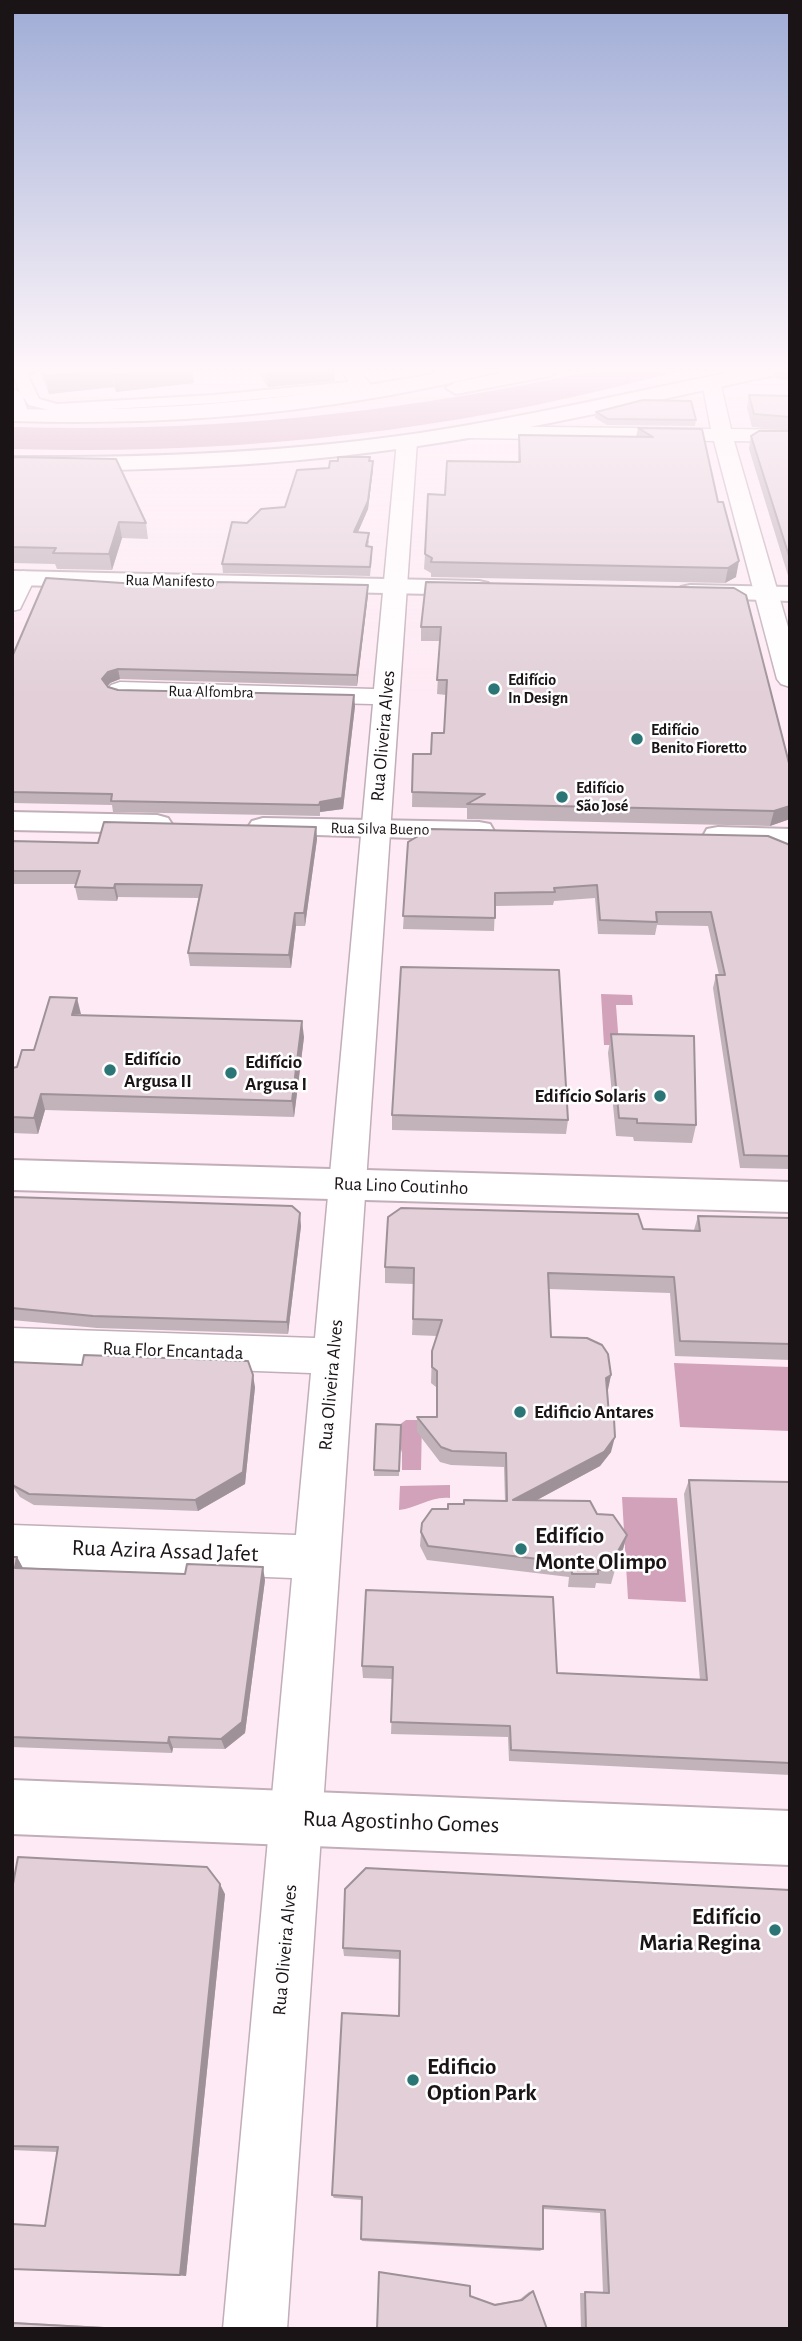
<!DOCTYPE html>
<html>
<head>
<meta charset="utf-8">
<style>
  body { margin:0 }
  #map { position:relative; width:802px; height:2341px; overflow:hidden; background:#feeaf4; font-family:"Alegreya Sans",sans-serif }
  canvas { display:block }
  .frame { position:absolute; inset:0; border:14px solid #1b1417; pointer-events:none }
</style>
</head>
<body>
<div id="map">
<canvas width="802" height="2341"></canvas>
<div class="frame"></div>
</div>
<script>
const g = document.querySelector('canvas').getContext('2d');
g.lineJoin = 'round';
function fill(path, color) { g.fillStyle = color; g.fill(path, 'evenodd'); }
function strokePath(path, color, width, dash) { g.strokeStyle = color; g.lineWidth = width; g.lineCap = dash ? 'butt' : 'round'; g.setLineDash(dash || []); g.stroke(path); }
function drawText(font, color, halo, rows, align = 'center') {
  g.font = font + ' "Alegreya Sans",sans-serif'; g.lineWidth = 5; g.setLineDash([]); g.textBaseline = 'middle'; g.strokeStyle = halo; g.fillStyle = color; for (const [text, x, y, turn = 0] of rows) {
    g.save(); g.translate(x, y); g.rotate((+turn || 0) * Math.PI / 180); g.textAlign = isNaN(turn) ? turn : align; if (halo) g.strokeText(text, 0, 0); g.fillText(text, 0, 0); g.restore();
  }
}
fill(new Path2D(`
  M594,370H682C465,430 238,456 12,449V427C208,433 403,413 594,370Z
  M601,994L632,995L633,1005H616L619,1045H604Z
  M674,1363L790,1367V1431L680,1427Z
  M406,1420H422L421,1470H402V1453L395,1428Z
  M450,1485V1498C430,1496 418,1508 399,1510L400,1486Z
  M622,1497L677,1498L686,1602L628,1599Z`), '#d2a1ba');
const pedestrian = new Path2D(`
  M12,370H25L39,399L57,404L214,395L359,381L366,385L359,389L214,403L57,412L29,405L20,393Z`);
const minor = new Path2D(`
  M341,370H359L377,393L374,397H360Z
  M711,376L720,382L731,429L790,430V442L734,441L790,634V687L781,684L777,679L714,441L468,438L458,432L468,426L711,429L702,382Z
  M12,388L22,394L29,415L26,419H12Z
  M407,435L417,441L287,2329H223L292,1578L12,1567V1525L296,1535L311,1373L12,1362V1328L315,1338L373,704L120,698L111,695L107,690L111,685L120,682L374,689L397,441Z
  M23,571L31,573L35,578L20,609L12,611V577Z`);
const tertiary = new Path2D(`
  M12,1160L790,1182V1212L12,1190Z
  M12,1780L790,1811V1865L12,1834Z`);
const secondary = new Path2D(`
  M12,571L479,581L488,583L491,588L488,593L479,595L12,585Z
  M690,585L790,587V601L681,597L678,592L681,587Z
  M12,812L157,815L168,818L172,824L168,830L157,833L12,830Z
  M263,818L479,822L490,824L494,831L490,838L479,840L252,833L248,827L252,821Z
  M718,827L790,829V847L707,843L703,836L707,829Z`);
const trunk = new Path2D(`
  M453,370H491L488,374C333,413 171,426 12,421V409C161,413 307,399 453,370Z
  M520,370H560L550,376L456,394L446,388L456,382Z
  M742,370H781L771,376C654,400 537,429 418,446C284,466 148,471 12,471V457C148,458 285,453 420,433C528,417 635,391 742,370Z`);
strokePath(pedestrian, '#c1aeb8', 4);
strokePath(minor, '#c1aeb8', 3);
strokePath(tertiary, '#c1aeb8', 4);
strokePath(secondary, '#c1aeb8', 4);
strokePath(trunk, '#c1aeb8', 4);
fill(pedestrian, '#fff');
fill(minor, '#fff');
fill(tertiary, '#fff');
fill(secondary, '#fff');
fill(trunk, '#fff');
fill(new Path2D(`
  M27,370H192L194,383L116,392L114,387L49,394L40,371L31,376Z
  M256,370H334L335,381L268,387Z
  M774,370H790V381L773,378Z
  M749,395L790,396V430L752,427L747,408Z
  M596,412L696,420L695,426L607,425L595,418Z
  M638,428L702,429L718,502L736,577L725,583L431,577V573L424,569L425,554L445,495L518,462L519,435L636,437Z
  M790,431V582L749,449L751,436Z
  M12,457L146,523L148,539L122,538L112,570L57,569L55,564L12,563Z
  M370,461H373V469L368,509L358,532L369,541L368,547L372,555L370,576L223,573L222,564L247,523L285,507L329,468Z
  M426,582L790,767V819L770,826L467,819V808L412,807L413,754H431L444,733L446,695L437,694L440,641H421V627Z
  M153,585H368V595L357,686L120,679L110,683L108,686L118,690L355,706L343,809L320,812V816L113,812L112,805L12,803V657Z
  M316,827L317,839L305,926H296L291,968L190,966L188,953L199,898L118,897L117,901L78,900L75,887L76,884H12V841L98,843Z
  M408,842L790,845V1169L740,1168L713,988L716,975H719L708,926L657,925L655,935L598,934L595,898L554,901L553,905L495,906L494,931L403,929Z
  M81,1015L304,1037L294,1117L45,1110L38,1134L12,1133V1068L17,1067L34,1050Z
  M611,1034L696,1125L692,1143L634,1141L633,1137L616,1136L608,1053Z
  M392,1115L568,1120L566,1134L392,1130Z
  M12,1197L301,1226L288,1334L97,1328L12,1320Z
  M698,1216L790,1218V1360L675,1356L670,1293L549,1289L551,1337L611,1375L607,1391L611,1452L600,1466L537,1500L597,1514L627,1535L623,1549L614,1566L615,1570L611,1584L596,1583L595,1588L568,1587L569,1577L427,1560L420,1546L421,1532L448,1509L464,1504L505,1501L504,1467L451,1465L440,1462L417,1432V1417H436V1387L431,1383L432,1351L437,1336L412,1335L414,1284L385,1283V1267L643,1229L694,1230Z
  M12,1362L255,1387L245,1484L198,1511L34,1505L20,1497L12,1486Z
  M401,1425L399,1476H374V1470Z
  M689,1480L790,1482V1775L509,1761L508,1737L391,1734L393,1679L363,1678L362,1666L700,1680L684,1494Z
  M12,1557H17L23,1568L265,1580L245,1733L225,1749L173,1748L172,1753L12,1747Z
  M12,1884L225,1894L186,2276L12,2269V2224L45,2226L57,2152L12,2150Z
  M345,1889L790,2329H581L580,2293H603L600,2213L543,2209V2249L540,2251L362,2241L361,2239L362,2200L334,2198L332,2195L399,2016L400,1959L344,1956L343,1948Z
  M533,2291L547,2329L470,2296L494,2304L519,2300L529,2292Z
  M12,2322L141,2329H12Z`), '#c2b2ba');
fill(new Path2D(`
  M30,370H40V371L31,376Z
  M100,370H111L114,387L49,394L45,376Z
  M149,370H192L194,383L116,392L113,374Z
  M267,370H334L335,381L268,387Z
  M373,461V469L368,509L354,541V532Z
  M119,522L122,538L112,570L109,554Z
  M739,561L736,577L725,583L728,568Z
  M368,585V595L357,686V675Z
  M118,669L120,679L110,683L104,690L102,679L108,672Z
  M354,695L355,706L343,809L320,812V816V802Z
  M790,806V819L770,826L774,811Z
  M316,827L317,839L305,926L304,913Z
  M115,884L118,897L117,901L114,888Z
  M295,913L296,926L291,968L289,955Z
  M77,998L81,1014L72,1015Z
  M302,1021L304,1037L294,1117L292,1101Z
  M41,1094L45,1110L38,1134L34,1118Z
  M300,1213L301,1226L288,1334L287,1322Z
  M253,1375L255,1387L245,1484L198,1511L195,1500Z
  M611,1375L608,1390L603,1393L606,1378Z
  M615,1437L611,1452L600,1466L511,1514L513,1500Z
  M627,1535L623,1549L613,1567L617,1553Z
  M17,1557L24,1570L15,1568Z
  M263,1567L265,1580L245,1733L225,1749L221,1739Z
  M169,1737L173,1748L172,1753L168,1743Z
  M220,1884L225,1894L186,2276L180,2275Z`), '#9e9197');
const building = new Path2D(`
  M43,370H100L45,376Z
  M112,370H149L113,374Z
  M749,395L790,396V417L754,414Z
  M643,400L691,401L696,420L608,419L596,412Z
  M638,428L702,429L718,502H723L739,561L728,568L431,562L432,558L425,554L428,494L445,495L447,461L520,462L519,435L653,437Z
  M759,431H790V559L751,436Z
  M12,457L116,459L146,523L119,522L109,554L53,553L56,548L12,547Z
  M338,457H370L369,461H373L368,501L354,532L369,533L366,546L372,547L370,567L222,564L232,522L247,523L261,509L285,507L297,470L329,468L330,461H338Z
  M46,578L153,585H216L217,582L368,585L357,675L118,669L108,672L102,679L108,687L118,690L354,695L342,798L320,802L319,805L111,801L112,794L12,792V657Z
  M426,582L734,588L746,595L790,767V806L774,811L467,804L485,794L412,792L413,754H431L432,733H444L447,680H437L441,627H421Z
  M104,822L316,827L304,913H295L289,955L188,953L202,885L115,884L114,888L75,887L80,871H12V841L98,843Z
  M430,829L768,836L790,845V1156L744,1155L716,975H725L711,912H656L657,922L600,920L597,885L554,888L555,892L495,893V918L403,916L408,842Z
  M401,967L559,970L568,1120L392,1115Z
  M50,997L77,998L72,1015L302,1021L292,1101L41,1094L34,1118L12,1117V1068L17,1067L22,1050H34Z
  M611,1034L694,1036L696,1125L637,1123V1119L619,1118Z
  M12,1197L292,1206L300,1213L287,1322L93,1316L12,1308Z
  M401,1208L638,1214L643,1229L700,1231L698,1216L790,1218V1344L680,1341L674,1277L548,1273L551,1337L587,1338L602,1345L608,1354L611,1375L606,1378L609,1415L614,1419L615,1437L604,1452L513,1500L590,1501L597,1514L613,1515L627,1535L617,1553H613L615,1570H598V1574H572V1563L428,1546L421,1532L422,1523L432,1509H448V1504H464V1500L507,1501L506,1453L452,1451L441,1447L417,1417H437V1371L432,1367V1351L442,1320L413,1319L414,1268L385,1267L388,1217Z
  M84,1355L248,1361L253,1375L243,1472L195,1500L29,1494L14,1486L12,1483V1362L82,1365Z
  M376,1424L401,1425L399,1471L374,1470Z
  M689,1480L790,1482V1763L511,1750L510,1726L391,1722L393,1667L362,1666L366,1590L553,1597L557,1673L707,1680Z
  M12,1557H17L15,1568L185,1574L187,1564L263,1567L242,1722L221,1739L169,1737L168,1743L12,1737Z
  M18,1857L207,1867L220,1884L180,2275L12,2269V2224L45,2226L58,2147L12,2146V1884H13Z
  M366,1868L790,1890V2329H586L585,2292L609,2293L605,2210L543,2206V2249L361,2239L362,2197L332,2195L342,2013L399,2016L400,1951L343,1948L345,1889Z
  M379,2272L470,2286V2296L495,2305L522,2300L533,2291L547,2329H377Z
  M12,2323L122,2329H12Z`);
fill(building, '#e2cfd8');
strokePath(building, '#9e9197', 2);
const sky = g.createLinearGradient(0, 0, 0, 698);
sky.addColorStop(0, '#9facd6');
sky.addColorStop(0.53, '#fff6fa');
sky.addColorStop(1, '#fff6fa00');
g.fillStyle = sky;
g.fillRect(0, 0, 802, 698);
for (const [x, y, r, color] of [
  [494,689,7,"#2b7576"],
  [637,739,7,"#2b7576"],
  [562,797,7,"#2b7576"],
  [110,1070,7,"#2b7576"],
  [231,1073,7,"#2b7576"],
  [660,1096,7,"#2b7576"],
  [520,1412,7,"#2b7576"],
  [521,1549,7,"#2b7576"],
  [775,1930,7,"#2b7576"],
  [413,2080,7,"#2b7576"]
]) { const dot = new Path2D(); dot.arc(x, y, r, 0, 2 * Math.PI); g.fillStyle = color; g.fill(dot); strokePath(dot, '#fefefe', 2.5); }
drawText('16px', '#1b1417', '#fefefe', [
  ["Rua Manifesto",170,581,1],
  ["Rua Alfombra",211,692,1],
  ["Rua Silva Bueno",380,829,1]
]);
drawText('bold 16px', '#1b1417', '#fefefe', [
  ["Edifício",508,680],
  ["In Design",508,698],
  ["Edifício",651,730],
  ["Benito Fioretto",651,748],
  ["Edifício",576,788],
  ["São José",576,806]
], 'left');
drawText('19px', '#1b1417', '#fefefe', [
  ["Rua Oliveira Alves",383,736,-85],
  ["Rua Lino Coutinho",401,1186,2],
  ["Rua Flor Encantada",173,1351,2],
  ["Rua Oliveira Alves",331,1385,-85],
  ["Rua Oliveira Alves",285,1950,-85]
]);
drawText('bold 19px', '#1b1417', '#fefefe', [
  ["Edifício",124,1059],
  ["Argusa II",124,1081],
  ["Edifício",245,1062],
  ["Argusa I",245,1084],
  ["Edifício Solaris",646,1096,"right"],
  ["Edificio Antares",534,1412]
], 'left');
drawText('bold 23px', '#1b1417', '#fefefe', [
  ["Edifício",535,1536],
  ["Monte Olimpo",535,1562],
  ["Edifício",761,1917,"right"],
  ["Maria Regina",761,1943,"right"],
  ["Edificio",427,2067],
  ["Option Park",427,2093]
], 'left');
drawText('23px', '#1b1417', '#fefefe', [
  ["Rua Azira Assad Jafet",165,1551,2],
  ["Rua Agostinho Gomes",401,1822,2]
]);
</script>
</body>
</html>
